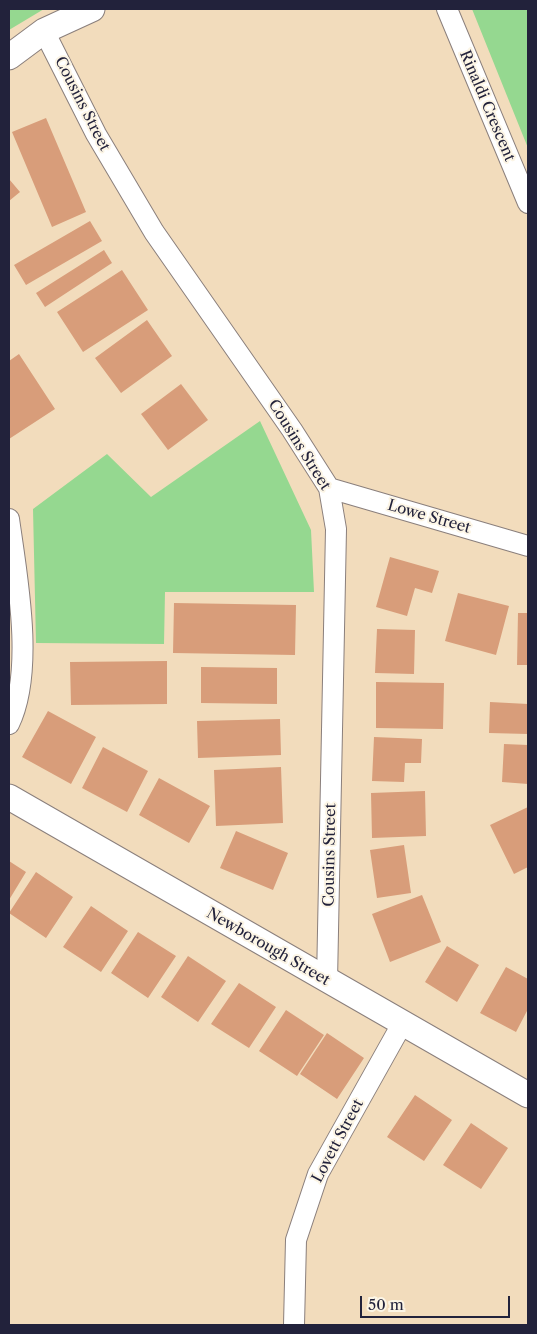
<!DOCTYPE html>
<html>
<head>
<meta charset="utf-8">
<style>
  body { margin:0 }
  #map { position:relative; width:537px; height:1334px; overflow:hidden; background:#f2dcbc; font-family:"Libre Caslon Text",serif }
  canvas { display:block }
  .frame { position:absolute; inset:0; border:10px solid #22223b; pointer-events:none }
  .scale { position:absolute; left:360px; top:1296px; width:150px; height:22px; box-sizing:border-box; border:2px solid #22223b; border-top:0; padding-left:6px; font-size:15px; line-height:18px; white-space:nowrap; color:#22223b; -webkit-text-stroke:4px #fcf5e5; paint-order:stroke }
</style>
</head>
<body>
<div id="map">
<canvas width="537" height="1334"></canvas>
<div class="frame"></div>
<div class="scale">50 m</div>
</div>
<script>
const g = document.querySelector('canvas').getContext('2d');
g.lineJoin = 'round';
function fill(path, color) { g.fillStyle = color; g.fill(path, 'evenodd'); }
function strokePath(path, color, width, dash) { g.strokeStyle = color; g.lineWidth = width; g.lineCap = dash ? 'butt' : 'round'; g.setLineDash(dash || []); g.stroke(path); }
function drawText(font, color, halo, rows, align = 'center') {
  g.font = font + ' "Libre Caslon Text",serif'; g.lineWidth = 4; g.setLineDash([]); g.textBaseline = 'middle'; g.strokeStyle = halo; g.fillStyle = color; for (const [text, x, y, turn = 0] of rows) {
    g.save(); g.translate(x, y); g.rotate((+turn || 0) * Math.PI / 180); g.textAlign = isNaN(turn) ? turn : align; if (halo) g.strokeText(text, 0, 0); g.fillText(text, 0, 0); g.restore();
  }
}
fill(new Path2D(`
  M9,9H44L9,30Z
  M472,9H528V148Z
  M260,421L311,530L314,592H165L164,644L36,643L33,509L107,454L151,497Z`), '#95d890');
fill(new Path2D(`
  M46,118L86,212L52,227L12,132Z
  M9,179L20,192L9,201Z
  M90,221L102,241L26,285L14,265Z
  M104,250L112,263L45,307L36,293Z
  M122,270L148,310L83,352L57,312Z
  M147,320L172,356L121,393L95,358Z
  M19,354L55,409L9,439V361Z
  M181,384L208,420L168,450L141,414Z
  M390,557L439,571L432,593L415,588L407,616L376,607Z
  M458,593L509,606L496,655L445,641Z
  M174,603L296,605L295,655L173,653Z
  M518,613H528V665H517Z
  M377,629L415,630L414,674L375,673Z
  M167,661V704L71,705L70,662Z
  M201,667L277,668V704L201,703Z
  M376,682L444,683L443,729L376,728Z
  M490,702L528,704V734L489,733Z
  M48,711L96,737L71,784L22,757Z
  M280,719L281,755L198,758L197,721Z
  M374,737L422,739L421,763H405L404,782L372,781Z
  M504,744L528,745V784L502,782Z
  M103,747L148,771L127,812L82,788Z
  M281,767L283,823L216,826L214,770Z
  M159,778L210,806L189,843L139,815Z
  M425,791L426,836L372,838L371,793Z
  M528,807V867L514,874L490,825Z
  M236,831L288,853L273,890L220,868Z
  M404,845L411,893L377,898L370,850Z
  M9,861L26,872L9,900Z
  M36,872L73,897L46,938L9,913Z
  M422,895L441,942L390,962L372,914Z
  M91,906L128,931L101,972L63,947Z
  M138,932L176,956L148,998L111,973Z
  M447,946L479,965L457,1002L425,982Z
  M188,956L226,981L198,1022L161,997Z
  M506,967L528,979V1009L516,1032L480,1013Z
  M239,983L276,1007L249,1048L211,1024Z
  M286,1010L324,1035L297,1076L259,1051Z
  M327,1033L364,1058L337,1099L300,1074Z
  M415,1095L452,1120L424,1161L387,1137Z
  M471,1123L508,1148L481,1189L443,1165Z`), '#d89d7a');
const minor = new Path2D(`
  M447,9L528,203
  M44,31L96,134L154,232L292,430L329,488L336,529L327,981
  M329,488L528,546
  M9,519C17,576 35,671 9,724
  M294,1325L296,1240L318,1174L402,1024`);
const tertiary = new Path2D(`
  M9,57L44,31L92,9
  M9,797L528,1095`);
strokePath(minor, '#8a7f7c', 22);
strokePath(tertiary, '#8a7f7c', 27);
strokePath(minor, '#fff', 20);
strokePath(tertiary, '#fff', 25);
drawText('15px', '#22223b', '#fcf5e5', [
  ["Cousins Street",82,104,63],
  ["Rinaldi Crescent",487,106,67],
  ["Cousins Street",299,445,58],
  ["Lowe Street",429,517,16],
  ["Cousins Street",330,855,-89],
  ["Newborough Street",268,947,30],
  ["Lovett Street",338,1141,-62]
]);
</script>
</body>
</html>
